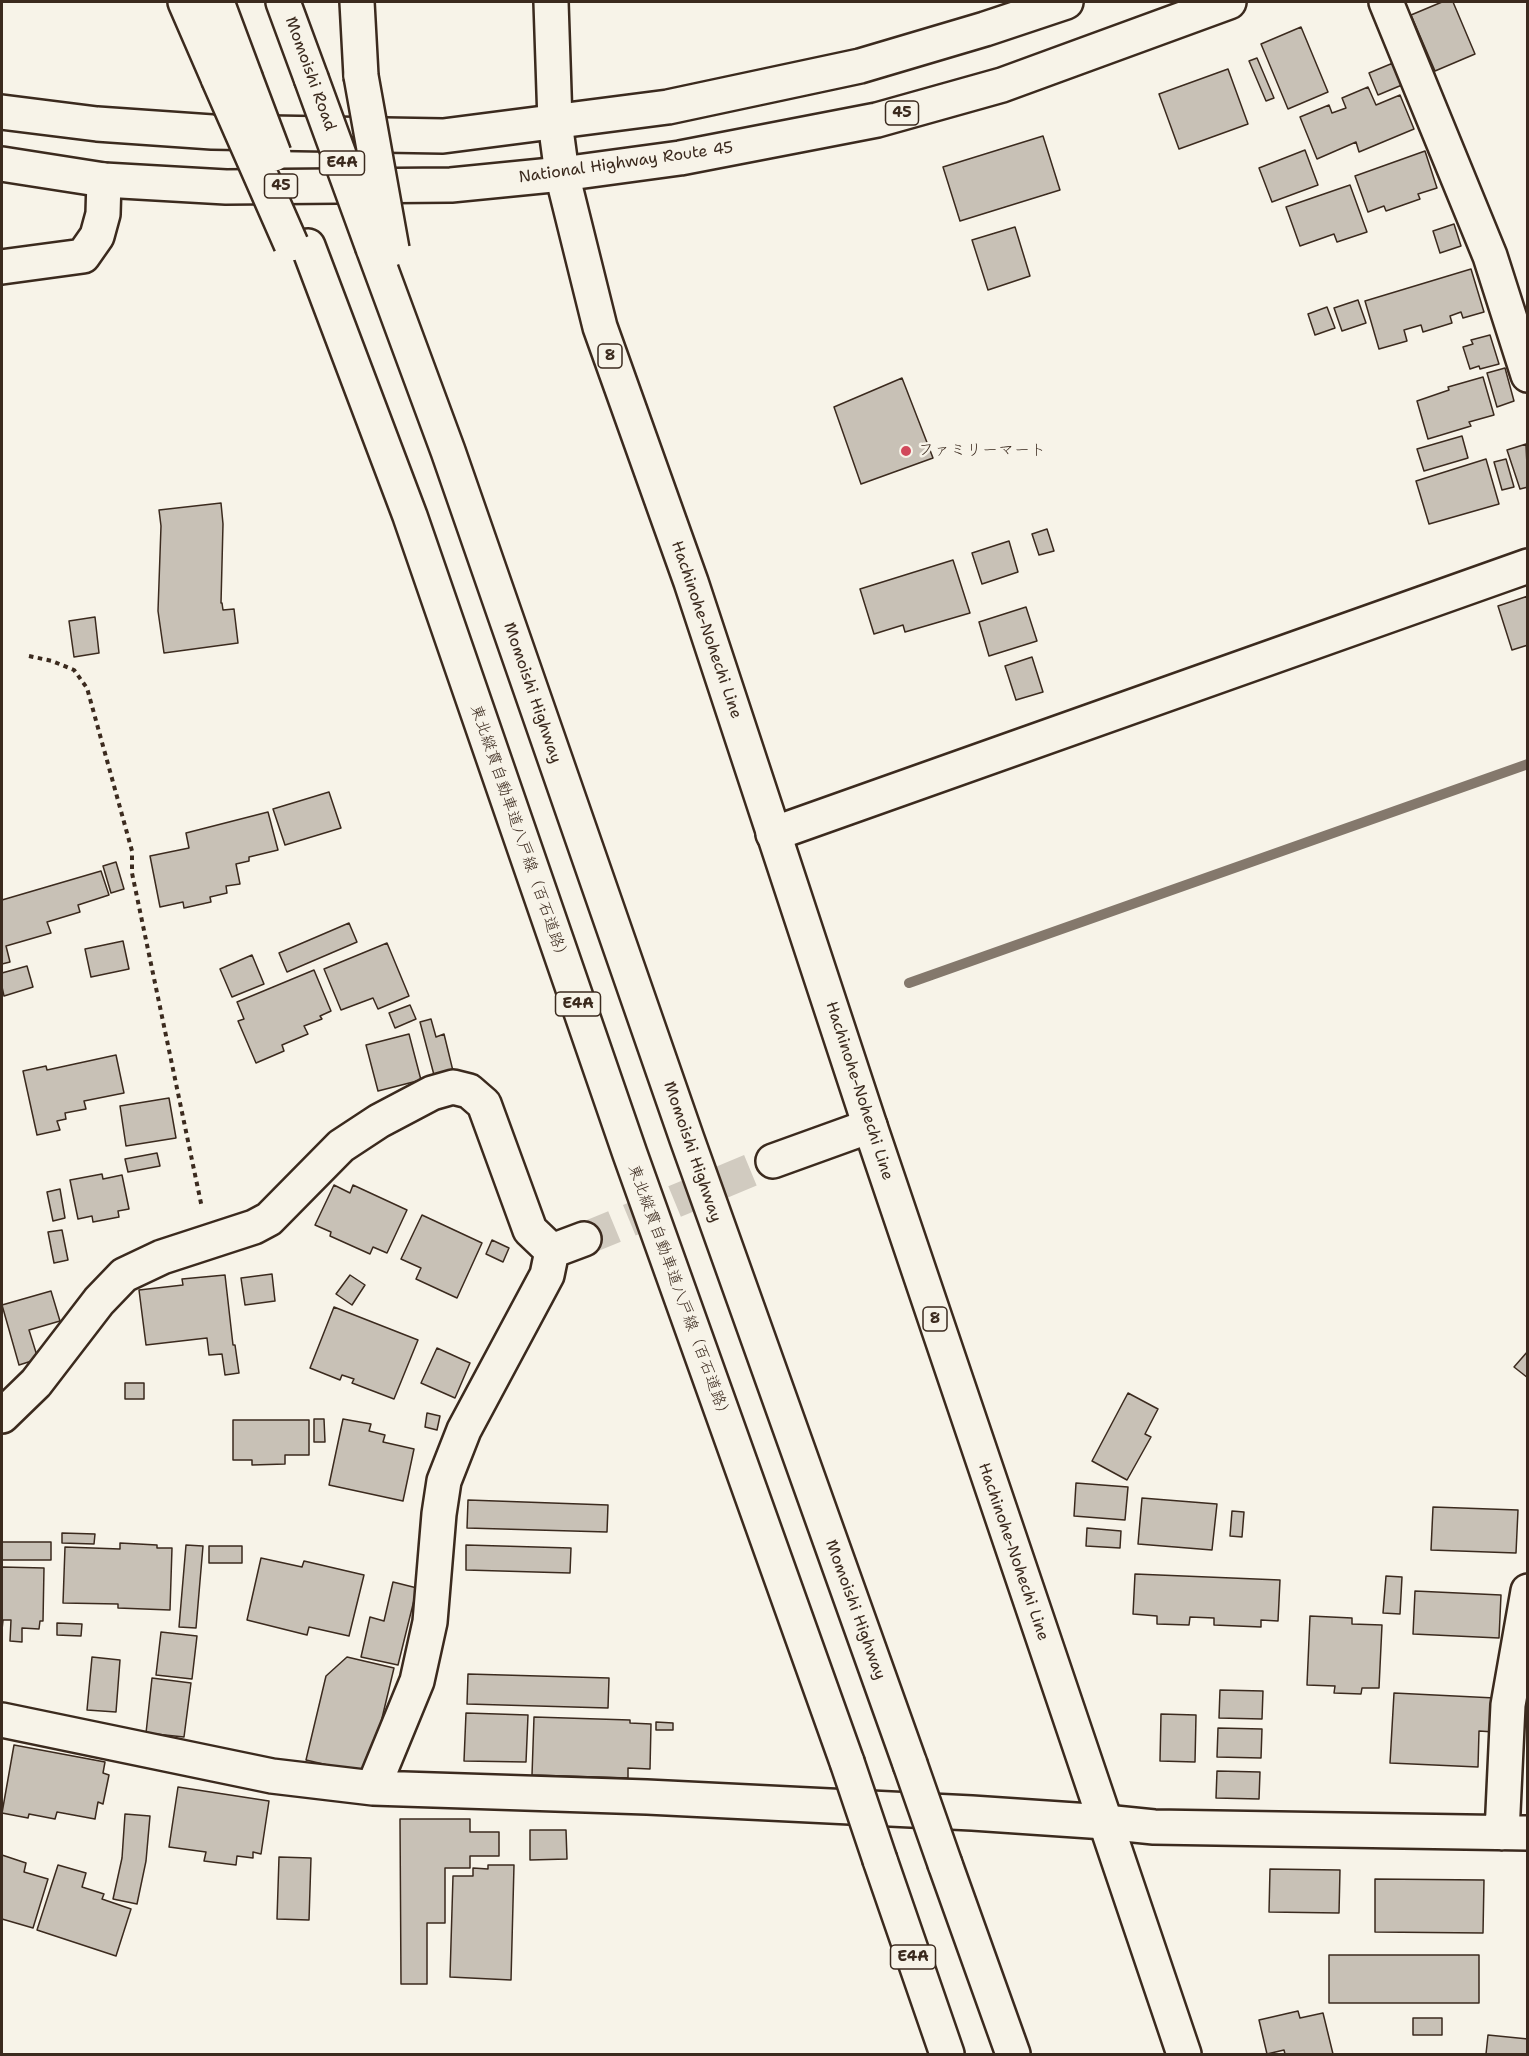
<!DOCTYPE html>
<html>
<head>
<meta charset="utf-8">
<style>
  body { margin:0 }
  #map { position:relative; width:1529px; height:2056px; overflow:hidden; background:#f7f3e8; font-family:"Shantell Sans",sans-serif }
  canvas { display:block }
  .frame { position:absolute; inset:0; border:3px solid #3b2a1e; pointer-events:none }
</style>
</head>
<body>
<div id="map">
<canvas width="1529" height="2056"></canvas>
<div class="frame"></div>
</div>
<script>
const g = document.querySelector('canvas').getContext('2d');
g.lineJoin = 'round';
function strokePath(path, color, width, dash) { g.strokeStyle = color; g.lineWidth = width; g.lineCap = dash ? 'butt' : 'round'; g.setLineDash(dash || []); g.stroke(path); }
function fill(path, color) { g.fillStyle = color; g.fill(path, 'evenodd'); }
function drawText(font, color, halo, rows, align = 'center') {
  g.font = font + ' "Shantell Sans","Klee One",sans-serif'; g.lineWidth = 5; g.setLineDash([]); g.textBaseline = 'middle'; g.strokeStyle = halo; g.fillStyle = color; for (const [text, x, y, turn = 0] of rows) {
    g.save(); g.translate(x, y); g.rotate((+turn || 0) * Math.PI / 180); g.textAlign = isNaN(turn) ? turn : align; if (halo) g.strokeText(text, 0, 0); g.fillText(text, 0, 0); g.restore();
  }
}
strokePath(new Path2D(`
  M909,983L1528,764`), '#84786c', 10);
const building = new Path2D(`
  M1442,2H1453L1475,54L1435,71L1411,15Z
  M1301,27L1328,92L1288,109L1261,44Z
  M1257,58L1274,98L1266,101L1249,61Z
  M1393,63L1402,85L1378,95L1369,73Z
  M1228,69L1248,124L1179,149L1159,94Z
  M1368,87L1376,105L1400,95L1414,129L1359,152L1356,142L1317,159L1300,117L1329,105L1332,113L1346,108L1342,98Z
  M1043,136L1060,190L960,221L943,167Z
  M1305,150L1318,185L1272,202L1259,168Z
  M1425,151L1437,188L1418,194L1420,199L1386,211L1384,206L1368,212L1355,176Z
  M1350,185L1367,232L1337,242L1334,234L1300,246L1286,207Z
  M1454,224L1461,246L1440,253L1433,231Z
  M1015,227L1030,276L988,290L972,240Z
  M1471,269L1484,312L1463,318L1461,312L1450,316L1452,323L1423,332L1421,325L1404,330L1407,341L1379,349L1365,301Z
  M1358,300L1366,323L1342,331L1334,308Z
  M1327,307L1335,328L1315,335L1308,314Z
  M1490,335L1499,364L1480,369L1479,366L1470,369L1463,347L1473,344L1471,340Z
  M1505,368L1514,401L1497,407L1487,373Z
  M1483,377L1494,415L1469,422L1471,426L1428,439L1417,401L1449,390L1448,387Z
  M902,378L933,458L861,484L834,407Z
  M1462,436L1468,458L1424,471L1417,449Z
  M1526,444L1528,487L1520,489L1507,450Z
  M1486,459L1499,504L1429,524L1416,481Z
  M1506,459L1514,487L1502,490L1494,462Z
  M221,503L223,524L221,603H222L223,610L234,609L238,643L164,653L158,611L161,526L159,510Z
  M1047,529L1054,551L1039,555L1032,534Z
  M1009,541L1018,572L982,584L972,553Z
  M953,560L970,613L905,632L903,625L874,634L860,589Z
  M1528,596V645L1512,650L1498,606Z
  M1026,607L1037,641L989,656L979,622Z
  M95,617L99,653L74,657L69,621Z
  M1032,657L1043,692L1016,700L1005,666Z
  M329,792L341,828L285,845L273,809Z
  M268,812L278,850L249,857V861L236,864L240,884L226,886L227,893L210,897L211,902L184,908L183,902L160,907L150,856L189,848L186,833Z
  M116,862L124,889L111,893L103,866Z
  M101,871L109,895L78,905L80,912L47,922L51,933L6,946L10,962L2,964V900Z
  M349,923L357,942L287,972L279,953Z
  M123,941L129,969L91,977L85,949Z
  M387,943L409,996L378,1009L373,998L341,1010L324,969Z
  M252,955L264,984L232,997L220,969Z
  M27,966L33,987L4,996L2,987V973Z
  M314,970L331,1011L320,1016L322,1019L304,1026L308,1034L282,1045L284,1051L256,1063L238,1021L244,1019L237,1002Z
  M410,1005L416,1019L395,1028L389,1013Z
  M431,1019L436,1037L444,1034L453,1071L434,1075L420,1022Z
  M409,1034L421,1080L378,1091L366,1045Z
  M116,1055L124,1093L84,1101L86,1109L65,1113L66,1119L57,1121L60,1130L37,1135L23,1071L46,1066L47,1070Z
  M169,1098L176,1138L126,1146L120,1106Z
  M157,1153L160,1166L128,1172L125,1159Z
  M102,1174L103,1179L122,1175L129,1209L118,1211L119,1217L93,1222L92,1216L78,1219L70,1180Z
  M334,1185L350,1193L353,1185L407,1210L387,1253L373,1247L370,1254L330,1236L331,1232L315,1225Z
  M60,1189L65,1218L53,1221L47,1192Z
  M422,1215L482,1243L457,1298L416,1279L421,1268L401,1259Z
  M62,1230L68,1260L54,1263L48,1232Z
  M492,1240L509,1248L503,1262L486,1254Z
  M272,1274L275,1301L245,1305L241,1278Z
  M225,1275L233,1345H235L239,1373L225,1375L222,1354L209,1355L207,1338L146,1345L139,1290L183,1285L182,1279Z
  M350,1275L365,1285L352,1305L336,1294Z
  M51,1291L60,1321L29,1330L38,1359L19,1365L2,1305Z
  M334,1307L418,1340L394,1399L352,1383L354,1379L342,1375L340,1380L310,1368Z
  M437,1348L470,1363L455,1398L421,1383Z
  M1528,1351V1378L1514,1367Z
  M125,1383H144V1399H125Z
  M1128,1393L1158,1409L1145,1434L1151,1437L1127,1480L1092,1461Z
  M427,1413L440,1416L437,1430L425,1427Z
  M314,1419H324L325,1442H314Z
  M343,1419L371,1424L369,1431L385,1435L383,1442L414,1449L403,1501L329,1485Z
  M233,1420H309V1455H285V1464L252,1465V1460H233Z
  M1076,1483L1128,1487L1125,1520L1074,1516Z
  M1142,1498L1217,1504L1212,1550L1138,1544Z
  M468,1500L608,1505L607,1532L467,1528Z
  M1433,1507L1518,1510L1516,1553L1431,1550Z
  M1232,1511L1244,1512L1242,1537L1230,1536Z
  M1087,1528L1121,1531L1120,1548L1086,1546Z
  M62,1533L95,1534L94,1544L62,1543Z
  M2,1542H51V1560H2Z
  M120,1543L157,1545V1548H172L170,1610L118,1608V1604L63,1603L65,1547L120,1549Z
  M186,1545L203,1546L196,1628L179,1627Z
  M466,1545L571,1548L570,1573L466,1570Z
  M209,1546H242V1563H209Z
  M261,1558L302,1567L304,1561L364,1575L349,1636L309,1627L307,1635L247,1620Z
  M2,1567L44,1568L43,1621H40L39,1629L22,1628V1642L10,1641L11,1620H3L2,1630Z
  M1135,1574L1280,1580L1278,1621L1261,1620V1627L1214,1625V1618L1190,1617L1189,1625L1157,1624V1616L1133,1614Z
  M1386,1576L1402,1577L1400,1614L1383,1613Z
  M393,1582L417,1588L398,1665L361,1657L370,1617L384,1621Z
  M1415,1591L1501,1595L1499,1638L1413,1634Z
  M1310,1616L1352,1618V1624L1382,1625L1379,1688H1362L1361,1694L1334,1693L1335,1686L1307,1685Z
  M57,1623L82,1624L81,1636L57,1635Z
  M161,1632L197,1636L192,1679L156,1675Z
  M92,1657L120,1660L116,1712L87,1710Z
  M347,1657L394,1668L372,1760L362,1773L306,1760L326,1676Z
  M468,1674L609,1678L608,1708L467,1704Z
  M152,1678L191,1683L184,1737L146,1733Z
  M1220,1690L1263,1691L1262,1719L1219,1718Z
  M1394,1693L1495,1698L1494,1732L1479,1731L1478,1767L1390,1763Z
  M466,1713L528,1715L526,1762L464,1761Z
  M1161,1714L1196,1715L1195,1762L1160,1761Z
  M534,1717L630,1720V1723L651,1724L650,1769L628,1768V1778L532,1775Z
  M656,1722L673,1723V1730H656Z
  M1218,1728L1262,1729L1261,1758L1217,1757Z
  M14,1745L105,1762L103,1773L109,1775L103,1804L98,1802L95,1819L57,1812L55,1819L29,1814L28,1818L2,1813Z
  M1217,1771L1260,1772L1259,1799L1216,1798Z
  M178,1787L269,1801L261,1854L253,1852V1858L237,1856L236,1865L204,1861L206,1852L169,1847Z
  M125,1814L150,1816L146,1861L137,1904L113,1899L122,1858Z
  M400,1819H470V1832H499V1856H470V1868H445V1923H427V1984H401Z
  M530,1830H566L567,1859L530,1860Z
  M2,1855L26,1863L24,1872L48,1879L33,1928L2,1919Z
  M279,1857L311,1858L309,1920L277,1919Z
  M58,1865L86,1873L82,1887L104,1894L102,1899L131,1909L116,1956L37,1930Z
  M488,1865H514L511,1980L450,1977L453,1876H473V1868L488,1869Z
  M1270,1869L1340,1870L1339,1913L1269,1912Z
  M1375,1879L1484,1880L1483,1933L1375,1932Z
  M1329,1955H1479V2003H1329Z
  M1298,2011L1300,2018L1323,2013L1333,2054H1285L1284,2050L1267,2054L1259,2020Z
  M1413,2018H1442V2035H1413Z
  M1488,2035L1528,2039V2054H1486Z`);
fill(building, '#c8c1b6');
strokePath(building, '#3b2a1e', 1.5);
strokePath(new Path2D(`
  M584,1239L773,1161`), '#d1cbc0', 33, [33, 16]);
const minor = new Path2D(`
  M551,2L555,122
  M1386,2L1490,256L1528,375
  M2,267L83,256L97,236L103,214L104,180
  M773,834L1528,566
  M773,1161L870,1126
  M2,1416L36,1383L99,1301L124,1275L162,1257L254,1227L269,1219L341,1146L379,1121L432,1093L453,1087L469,1091L484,1104L530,1230L552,1251
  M2,1720L272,1776L373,1788L647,1797L972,1813L1105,1822L1154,1827L1528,1833
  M373,1788L417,1681L430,1622L439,1514L444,1481L464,1430L547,1275L552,1251L584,1239
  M1502,1833L1508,1705L1528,1591`);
const major = new Path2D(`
  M555,122L562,174L600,327L691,582L870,1126L1184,2054`);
const highway = new Path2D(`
  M185,2L218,78
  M217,2L245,77
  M283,2L311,78
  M357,2L361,76
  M2,112L97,124L212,132L443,136L668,107L860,66L985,29L1066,2
  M2,164L104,180L226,187L451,185L562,174L680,158L877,120L1002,85L1229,2
  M308,246L410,516L630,1154L847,1762
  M373,248L448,451L687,1139L910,1764
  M880,1860L947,2054
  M945,1864L1013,2054`);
strokePath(minor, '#3b2a1e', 38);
strokePath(major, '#3b2a1e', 38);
strokePath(highway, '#3b2a1e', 38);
strokePath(new Path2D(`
  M29,656L52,661L74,670L87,688L132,851V873L202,1208`), '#3b2a1e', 4, [4.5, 4.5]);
strokePath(minor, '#f7f3e8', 33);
strokePath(major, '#f7f3e8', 33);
strokePath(highway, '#f7f3e8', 33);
const highwayBridge = new Path2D(`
  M361,76L392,249
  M245,77L274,154
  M218,78L291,244
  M311,78L373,248
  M847,1762L880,1860
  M910,1764L945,1864`);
strokePath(highwayBridge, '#3b2a1e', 38, []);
strokePath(highwayBridge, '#f7f3e8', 33);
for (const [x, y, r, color] of [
  [906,451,6,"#d1495b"]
]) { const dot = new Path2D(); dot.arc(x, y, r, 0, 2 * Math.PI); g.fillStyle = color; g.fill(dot); strokePath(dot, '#f7f3e8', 2); }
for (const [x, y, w] of [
  [902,113,33],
  [342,163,45],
  [281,186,33],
  [610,356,24],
  [578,1004,45],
  [935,1319,24],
  [913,1957,45]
]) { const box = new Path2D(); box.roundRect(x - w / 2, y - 12, w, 24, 4.5); g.fillStyle = '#f7f3e8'; g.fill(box); strokePath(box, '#3b2a1e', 1.5); }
drawText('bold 15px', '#3b2a1e', null, [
  ["45",902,113],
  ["E4A",342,163],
  ["45",281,186],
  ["8",610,356],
  ["E4A",578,1004],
  ["8",935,1319],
  ["E4A",913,1957]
]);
drawText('16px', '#3b2a1e', '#f7f3e8', [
  ["Momoishi Road",310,74,70],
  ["National Highway Route 45",626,163,-8],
  ["Hachinohe-Nohechi Line",706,630,71],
  ["Momoishi Highway",532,693,71],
  ["東北縦貫自動車道八戸線（百石道路）",519,834,71],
  ["Hachinohe-Nohechi Line",859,1091,72],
  ["Momoishi Highway",692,1152,71],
  ["東北縦貫自動車道八戸線（百石道路）",679,1293,70],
  ["Hachinohe-Nohechi Line",1013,1552,71],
  ["Momoishi Highway",855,1610,70]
]);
drawText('16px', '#3b2a1e', '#f7f3e8', [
  ["ファミリーマート",918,451]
], 'left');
</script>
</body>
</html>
